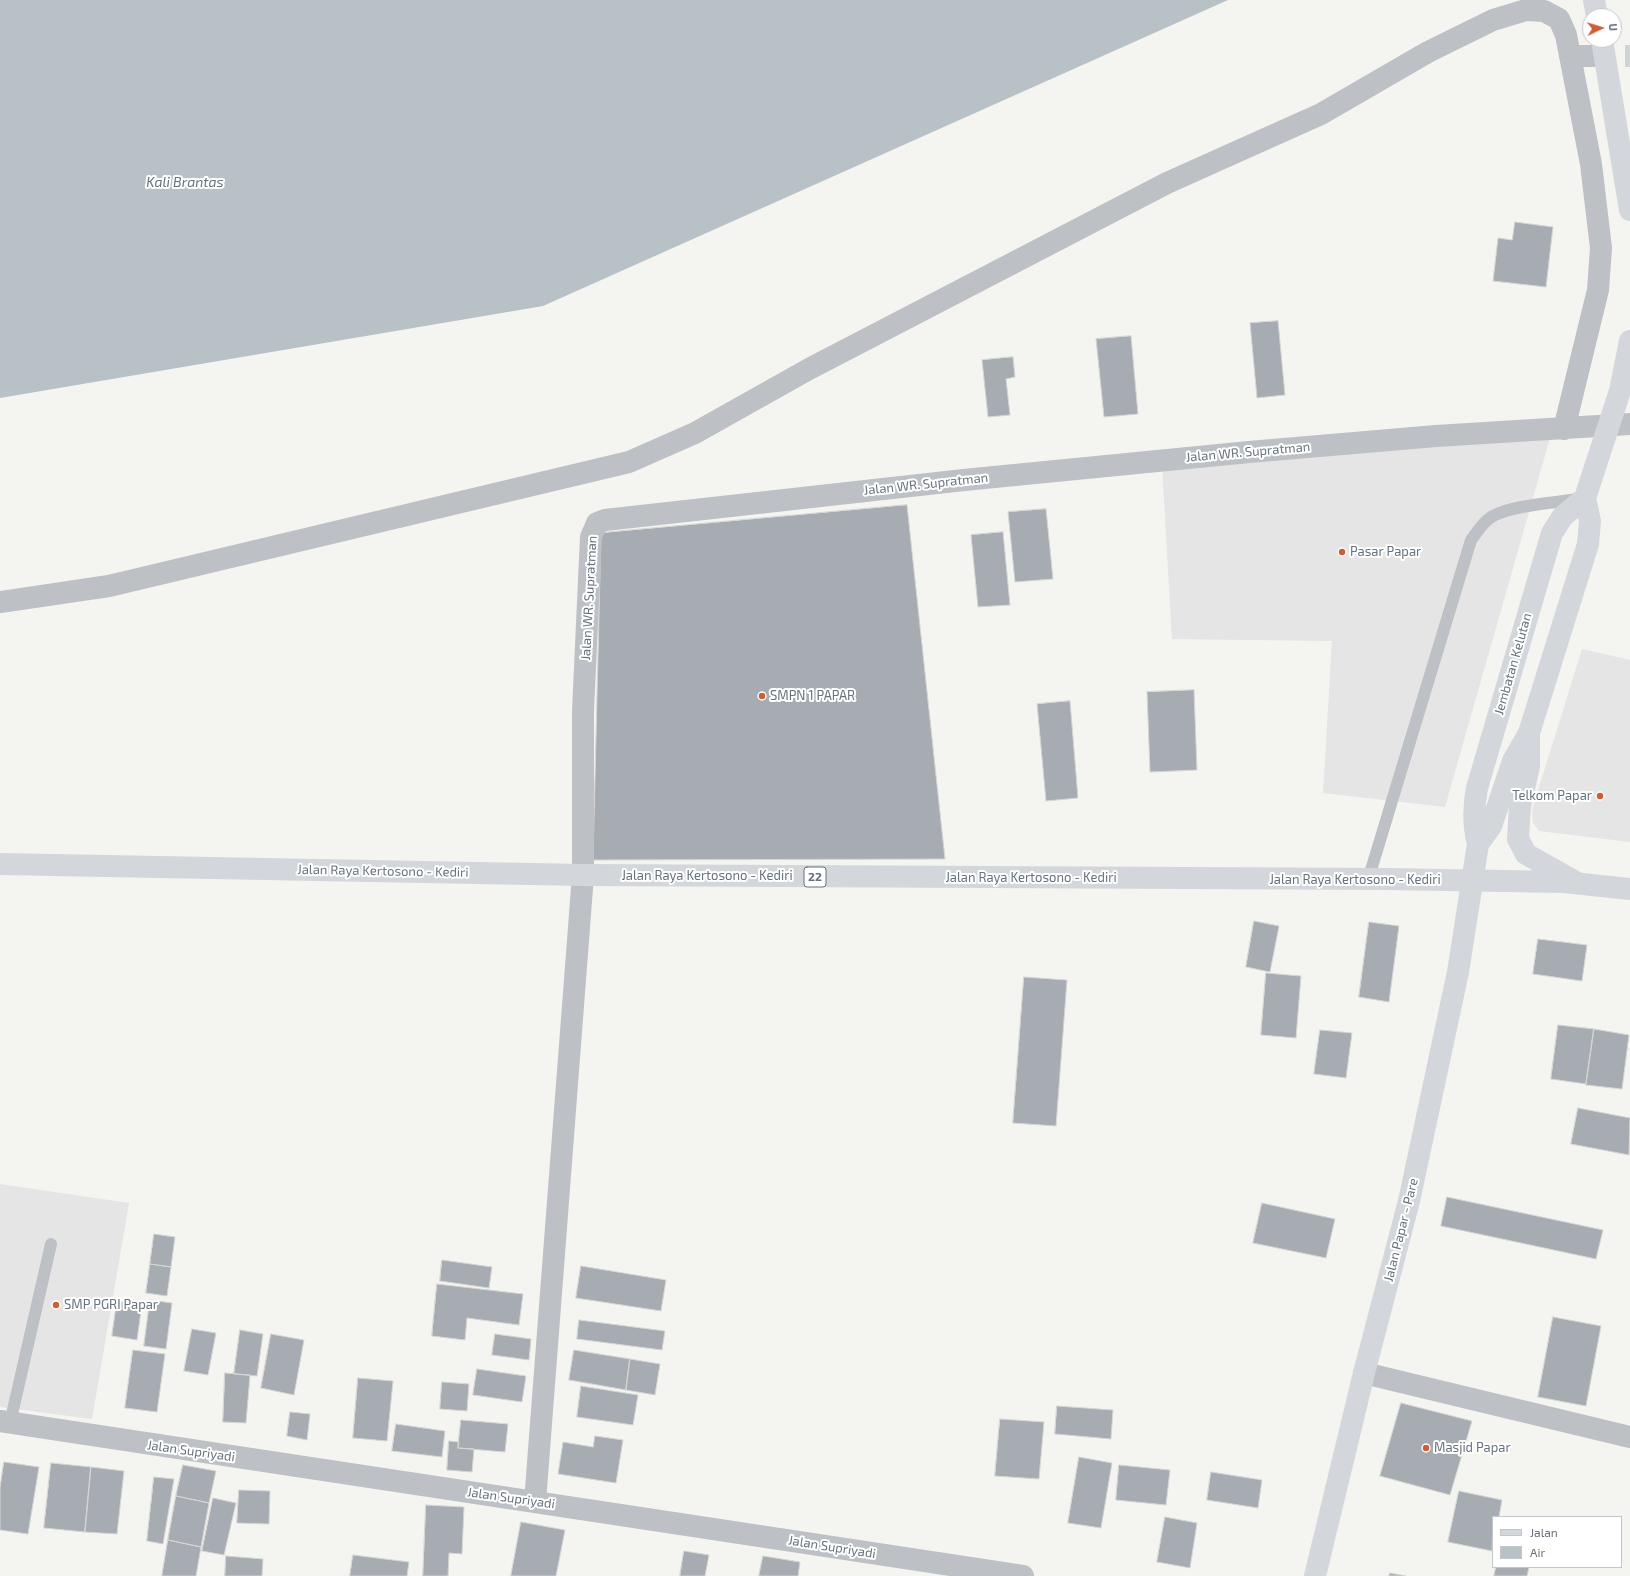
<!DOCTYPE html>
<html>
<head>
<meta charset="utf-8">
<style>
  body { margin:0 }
  #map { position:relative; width:1630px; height:1576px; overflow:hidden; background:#f4f4f0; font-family:"Exo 2",sans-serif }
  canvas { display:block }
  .legend { position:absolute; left:1492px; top:1516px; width:130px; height:52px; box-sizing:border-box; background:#fff; border:1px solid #c2c7cb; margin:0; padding:5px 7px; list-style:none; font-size:12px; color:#66727e }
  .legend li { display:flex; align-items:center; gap:8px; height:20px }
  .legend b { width:20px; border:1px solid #c2c7cb }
  .north { position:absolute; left:1582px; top:8px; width:40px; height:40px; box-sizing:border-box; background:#fff; border:1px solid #c2c7cb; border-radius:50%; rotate:86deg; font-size:11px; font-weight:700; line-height:16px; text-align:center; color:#66727e }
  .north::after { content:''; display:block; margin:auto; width:14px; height:18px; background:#cc5f38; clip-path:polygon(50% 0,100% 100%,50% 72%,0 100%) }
</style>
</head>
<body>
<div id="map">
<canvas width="1630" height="1576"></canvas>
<ul class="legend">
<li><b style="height:5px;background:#d3d7db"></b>Jalan</li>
<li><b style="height:11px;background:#b8c1c5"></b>Air</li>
</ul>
<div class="north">U</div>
</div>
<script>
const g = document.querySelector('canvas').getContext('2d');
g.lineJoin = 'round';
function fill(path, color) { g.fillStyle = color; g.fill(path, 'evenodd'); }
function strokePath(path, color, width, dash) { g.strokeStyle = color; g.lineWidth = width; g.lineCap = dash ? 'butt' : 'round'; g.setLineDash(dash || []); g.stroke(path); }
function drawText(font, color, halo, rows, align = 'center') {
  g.font = font + ' "Exo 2",sans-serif'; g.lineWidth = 4; g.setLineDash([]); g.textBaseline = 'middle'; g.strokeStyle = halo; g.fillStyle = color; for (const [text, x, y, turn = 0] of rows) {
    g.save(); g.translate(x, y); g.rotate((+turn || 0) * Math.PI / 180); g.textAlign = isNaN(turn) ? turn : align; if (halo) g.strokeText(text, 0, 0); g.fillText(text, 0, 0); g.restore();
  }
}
fill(new Path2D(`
  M1550,438L1445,807L1323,793L1332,641L1172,639L1162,465Z
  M1582,649L1630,660V842L1539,831L1533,823L1532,810Z
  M0,1184L129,1203L92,1419L0,1407Z`), '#e4e5e4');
fill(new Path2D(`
  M0,0H1228L543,306L0,398Z`), '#b8c1c5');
const building = new Path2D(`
  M1515,222L1553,227L1546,287L1493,281L1498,238L1512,240Z
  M1278,321L1285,395L1257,398L1250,323Z
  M1131,336L1138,414L1104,417L1096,339Z
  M1013,357L1015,377L1006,379L1010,415L988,417L982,360Z
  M907,505L945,859L593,860L601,533Z
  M1046,509L1053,579L1015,582L1008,512Z
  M1003,532L1010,605L978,607L971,535Z
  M1194,690L1197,770L1150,772L1147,692Z
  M1070,701L1078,798L1046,801L1037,704Z
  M1254,921L1279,926L1270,972L1246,967Z
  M1369,922L1399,926L1389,1002L1359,997Z
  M1538,939L1587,945L1582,981L1533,974Z
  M1266,973L1301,976L1296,1038L1261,1035Z
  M1024,977L1067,980L1056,1126L1013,1123Z
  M1558,1025L1594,1029L1586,1084L1551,1079Z
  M1594,1029L1629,1035L1622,1089L1586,1085Z
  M1320,1030L1352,1033L1346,1078L1314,1074Z
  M1578,1108L1630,1118L1629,1155L1571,1144Z
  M1447,1197L1603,1230L1596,1259L1441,1226Z
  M1262,1203L1335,1219L1326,1258L1253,1243Z
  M154,1234L175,1237L171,1267L150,1264Z
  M442,1260L492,1267L489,1288L440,1281Z
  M150,1264L171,1267L167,1296L146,1293Z
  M581,1266L666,1280L661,1311L576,1298Z
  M437,1284L523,1294L519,1325L467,1318L465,1340L432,1336Z
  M150,1300L172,1303L166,1349L144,1346Z
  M117,1301L142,1304L137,1340L112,1336Z
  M1553,1317L1601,1326L1586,1406L1538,1397Z
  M579,1320L665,1331L662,1350L577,1339Z
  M192,1329L216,1333L208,1375L184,1371Z
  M240,1330L263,1334L257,1376L234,1374Z
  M271,1334L304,1340L294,1395L261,1388Z
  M495,1334L531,1339L529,1360L492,1355Z
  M133,1350L165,1354L157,1412L125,1408Z
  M574,1350L630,1359L626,1390L569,1380Z
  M630,1359L660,1364L655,1395L626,1390Z
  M477,1369L526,1376L522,1402L473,1395Z
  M225,1373L250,1375L246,1423L223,1422Z
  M358,1378L393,1381L387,1441L353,1438Z
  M442,1382L469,1384L467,1411L440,1409Z
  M581,1386L638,1395L633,1425L577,1417Z
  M1401,1403L1472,1421L1450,1495L1380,1476Z
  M1057,1406L1113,1410L1111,1439L1055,1434Z
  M290,1412L310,1414L307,1440L287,1436Z
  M1000,1419L1044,1422L1039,1479L995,1476Z
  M461,1420L508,1424L505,1452L458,1448Z
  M396,1424L445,1431L442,1457L392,1451Z
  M595,1436L623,1440L616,1483L558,1474L563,1442L593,1447Z
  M449,1441L459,1442L458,1448L474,1449L472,1472L447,1470Z
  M1079,1457L1112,1463L1101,1528L1068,1523Z
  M4,1462L39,1467L28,1534L0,1530V1488Z
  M51,1463L91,1467L85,1532L44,1528Z
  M183,1465L216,1471L209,1503L176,1496Z
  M1119,1465L1170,1470L1166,1505L1116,1500Z
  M91,1467L124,1471L117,1534L85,1532Z
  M1211,1472L1262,1480L1258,1508L1207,1500Z
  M154,1477L174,1479L163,1544L147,1541Z
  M239,1490L270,1491L269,1524L237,1523Z
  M1459,1491L1502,1500L1499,1517H1493L1492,1551L1448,1542Z
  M176,1496L209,1503L201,1547L168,1540Z
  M213,1498L236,1503L224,1555L202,1551Z
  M426,1505L464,1507L462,1554L449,1553L448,1576H423Z
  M1165,1517L1197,1523L1190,1568L1157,1562Z
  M521,1522L565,1530L556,1576H511Z
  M168,1540L201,1547L196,1576H162Z
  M684,1551L709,1555L705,1576H680Z
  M353,1555L409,1562L407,1576H350Z
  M226,1556L263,1559L262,1576H225Z
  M763,1556L800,1562L798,1576H759Z
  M1496,1567H1529L1527,1576H1494Z
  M1390,1573L1406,1576H1389Z`);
fill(building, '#a6acb2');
strokePath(building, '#d5d5d3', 1);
strokePath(new Path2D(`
  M1592,56H1630`), '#d0d4d4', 22, [22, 11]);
strokePath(new Path2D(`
  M1368,880L1471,540C1478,531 1484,520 1495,515C1516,505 1554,503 1578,499
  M10,1423L51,1244`), '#bdc0c4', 12);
strokePath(new Path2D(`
  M1570,56H1592
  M0,602L109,586L629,462L695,433L809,369L1167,183L1321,114L1428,52L1493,20L1526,10L1544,11L1559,19L1566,35L1591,164L1601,248L1598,290L1564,429
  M1364,1373L1630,1437
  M0,1421L1023,1576
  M535,1502L583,875V711L591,537L597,523L605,520L964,480L1249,452L1436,436L1630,424`), '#bdc0c4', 22);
strokePath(new Path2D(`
  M1594,0L1597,16
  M1602,40L1630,210
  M1478,844L1491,826L1513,761L1529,733L1588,544L1590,521L1585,498L1620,391L1630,341
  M1315,1576L1364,1373L1409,1201L1458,972L1478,844C1473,825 1473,808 1477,788L1552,533L1563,516L1585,498`), '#d3d7db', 22);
strokePath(new Path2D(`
  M1529,733V766L1520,806L1518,839L1526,854L1574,881
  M0,864L583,875L1387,879L1564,882L1630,889`), '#d3d7db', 22);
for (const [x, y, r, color] of [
  [1342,552,4,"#cc5f38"],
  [762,696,4,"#cc5f38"],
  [1600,796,4,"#cc5f38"],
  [56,1305,4,"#cc5f38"],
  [1426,1448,4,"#cc5f38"]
]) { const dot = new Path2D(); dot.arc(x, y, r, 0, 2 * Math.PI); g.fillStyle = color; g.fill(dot); strokePath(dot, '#fff', 1.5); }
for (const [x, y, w] of [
  [815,877,22]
]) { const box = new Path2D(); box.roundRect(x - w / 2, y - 10, w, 20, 3); g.fillStyle = '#fff'; g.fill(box); strokePath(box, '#66727e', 1); }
drawText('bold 12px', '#66727e', null, [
  ["22",815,877]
]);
drawText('13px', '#66727e', '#fff', [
  ["Jalan WR. Supratman",1248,452,-5],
  ["Jalan WR. Supratman",926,484,-6],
  ["Jalan WR. Supratman",589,598,-87],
  ["Jembatan Kelutan",1513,664,-74],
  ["Jalan Raya Kertosono - Kediri",383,871,1],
  ["Jalan Raya Kertosono - Kediri",707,876],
  ["Jalan Raya Kertosono - Kediri",1031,878],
  ["Jalan Raya Kertosono - Kediri",1355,880],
  ["Jalan Papar - Pare",1401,1230,-76],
  ["Jalan Supriyadi",191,1451,8],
  ["Jalan Supriyadi",511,1498,8],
  ["Jalan Supriyadi",832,1547,9]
]);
drawText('13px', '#66727e', '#fff', [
  ["Pasar Papar",1350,552],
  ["SMPN 1 PAPAR",770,696],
  ["Telkom Papar",1592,796,"right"],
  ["SMP PGRI Papar",64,1305],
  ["Masjid Papar",1434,1448]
], 'left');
drawText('italic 14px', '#62737b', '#fff', [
  ["Kali Brantas",185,182]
]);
</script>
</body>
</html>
